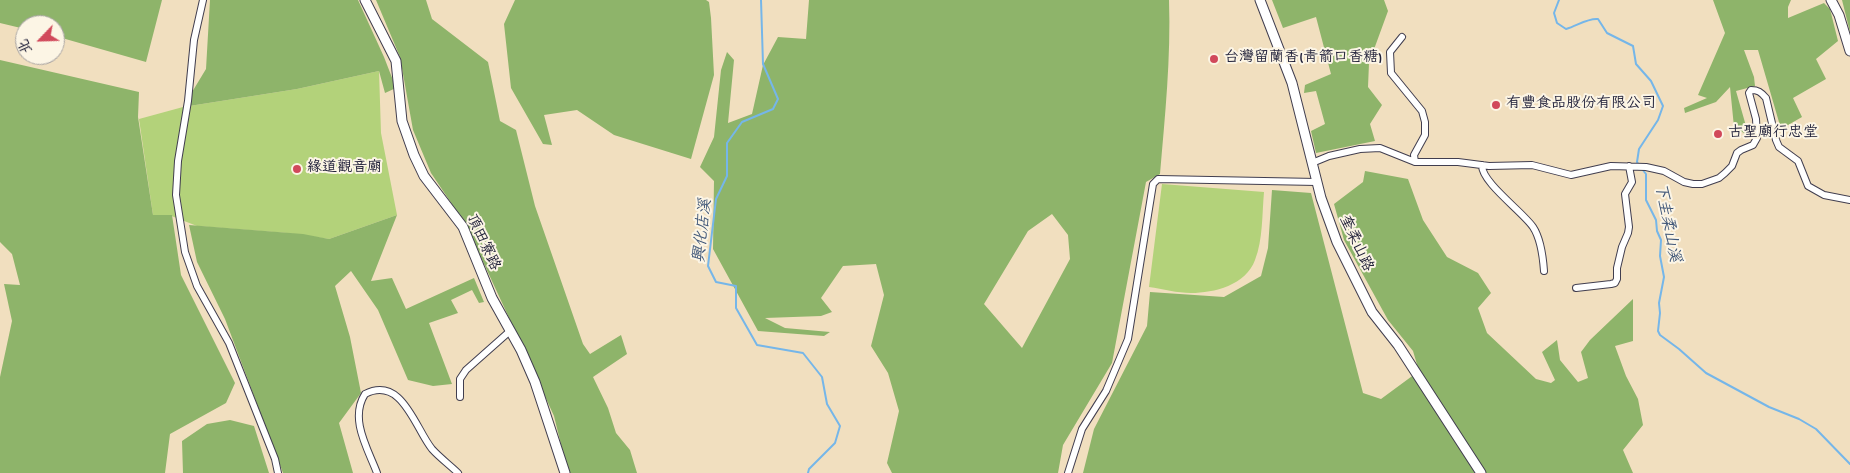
<!DOCTYPE html>
<html>
<head>
<meta charset="utf-8">
<style>
  body { margin:0 }
  #map { position:relative; width:1850px; height:473px; overflow:hidden; background:#f1dfbf; font-family:"Gochi Hand","LXGW WenKai TC",sans-serif }
  canvas { display:block }
  .north { position:absolute; left:15px; top:15px; width:50px; height:50px; box-sizing:border-box; background:#fcf5e5; border:1px solid #a5a1a1; border-radius:50%; rotate:246deg; font-size:14px; font-weight:700; line-height:20px; text-align:center; color:#22223b }
  .north::after { content:''; display:block; margin:auto; width:18px; height:22px; background:#d1495b; clip-path:polygon(50% 0,100% 100%,50% 72%,0 100%) }
</style>
</head>
<body>
<div id="map">
<canvas width="1850" height="473"></canvas>
<div class="north">北</div>
</div>
<script>
const g = document.querySelector('canvas').getContext('2d');
g.lineJoin = 'round';
function fill(path, color) { g.fillStyle = color; g.fill(path, 'evenodd'); }
function strokePath(path, color, width, dash) { g.strokeStyle = color; g.lineWidth = width; g.lineCap = dash ? 'butt' : 'round'; g.setLineDash(dash || []); g.stroke(path); }
function drawText(font, color, halo, rows, align = 'center') {
  g.font = font + ' "Gochi Hand","LXGW WenKai TC",sans-serif'; g.lineWidth = 4; g.setLineDash([]); g.textBaseline = 'middle'; g.strokeStyle = halo; g.fillStyle = color; for (const [text, x, y, turn = 0] of rows) {
    g.save(); g.translate(x, y); g.rotate((+turn || 0) * Math.PI / 180); g.textAlign = isNaN(turn) ? turn : align; if (halo) g.strokeText(text, 0, 0); g.fillText(text, 0, 0); g.restore();
  }
}
fill(new Path2D(`
  M379,71L381,133L397,215L329,239L287,233L197,226L169,215H153L139,119L183,107L297,89Z
  M1162,184L1264,192C1262,214 1263,240 1255,260C1246,285 1214,293 1191,293C1177,293 1163,289 1149,287Z`), '#b3d27a');
fill(new Path2D(`
  M0,0H162L146,62L55,36V25H25V29L0,23Z
  M210,0H358L384,57L396,88L385,93L379,71L297,89L183,107L206,69Z
  M376,0H426L432,19L488,62L500,121L516,130L535,206L583,344L590,354L621,335L627,354L593,377L608,408L616,433L630,450L637,473H568L554,416L517,335L466,225L431,173L413,130L400,57Z
  M515,0H706L709,2L711,18L714,75L691,159L614,135L577,110L544,115L552,145L543,144L511,88L504,24Z
  M809,0H1169C1171,58 1165,116 1160,174L1146,182L1112,363L1063,445L1058,473H892L887,463L899,411L888,373L871,346L884,295L876,264L843,266L821,298L832,312L821,316L765,318L785,328L830,332L824,336L758,331L713,249L714,181L700,167L714,137L721,70L727,52L734,60L728,123L752,114L763,65L778,37L806,39ZM1052,214L1068,235L1070,259L1022,348L984,304L1028,231Z
  M1272,0H1384L1388,11L1369,63L1368,87L1382,105L1370,124L1375,141L1316,153L1311,131L1325,124L1316,91L1304,93L1305,85L1331,74L1316,17L1283,28Z
  M1713,0H1791L1788,7V18L1824,3L1830,9L1838,41L1816,59L1826,79L1793,98L1802,117L1781,129L1758,50H1744L1754,77L1755,86L1736,91L1746,126L1747,135L1734,127L1730,87L1716,102L1685,113L1684,108L1707,98L1698,95L1725,33Z
  M1842,0H1850V32Z
  M0,60L139,92L138,117L153,215H172L181,275L235,383L226,403L170,434L165,473H0V377L12,321L4,284L20,285L12,254L0,242Z
  M1365,171L1408,179L1423,220L1447,257L1478,273L1491,293L1478,308L1487,333L1536,379L1551,383L1555,380L1542,352L1557,340L1560,360L1578,382L1588,378L1581,352L1590,340L1633,299V341L1615,346L1626,376L1638,399L1643,425L1623,450L1633,473H1083L1094,429L1147,326L1150,292L1224,297L1261,276L1268,248L1272,190L1311,193L1363,393L1381,399L1419,371L1413,351L1388,320L1344,240L1334,204L1363,182Z
  M397,215L371,281L392,278L406,309L474,278L484,302L479,303L472,290L451,300L458,313L429,323L452,384L433,386L408,380L378,310L351,271L335,286L350,337L361,393L339,423L353,473H283L225,319L197,262L189,225L303,234L329,239Z
  M230,420L254,426L269,473H183L182,441L207,424Z`), '#8eb46a');
strokePath(new Path2D(`
  M761,0L763,64L778,99L773,109L742,122L727,143V176L716,199L708,266L716,282L736,286V308L757,345L803,353L822,377L827,404L840,426L835,443L809,469L808,473
  M1559,0L1554,13L1557,23L1566,29C1577,26 1587,18 1598,19L1607,33L1633,46L1636,64L1651,81L1663,106L1658,120L1639,149L1637,162L1639,165
  M1642,169L1646,174V200L1656,220L1657,231L1661,240L1660,256L1664,277L1659,303L1660,313L1658,331L1660,335L1679,349L1706,373L1769,407L1799,419L1816,429L1850,464`), '#75b6e9', 2);
const street = new Path2D(`
  M203,0L194,40L188,101L178,161L176,195L185,252L197,286L229,343L275,459L278,473
  M1402,37L1390,52L1391,73L1422,111L1425,122V135L1414,155L1415,162
  M1312,163L1329,156L1360,149L1380,148L1415,162H1458L1489,166L1532,165L1571,175L1611,166L1646,167L1664,171L1684,182L1693,184H1702L1719,178L1725,173L1732,166L1737,153L1741,150L1753,145L1757,138L1756,119L1749,93L1751,90C1758,90 1761,92 1766,98L1776,140L1779,147L1798,161L1808,186L1824,195L1850,200
  M1482,165C1481,182 1523,212 1533,227C1541,239 1543,257 1544,271
  M1576,288L1611,284L1615,283L1617,279V268L1622,247L1628,233L1629,227L1625,194L1632,182L1629,166
  M460,397V379L466,370L510,331
  M377,473C368,449 349,419 365,394C402,375 415,428 432,449C440,458 450,465 458,473
  M1068,473L1082,429L1106,391L1128,339L1153,184L1158,179L1317,182`);
const secondary = new Path2D(`
  M365,0L396,61L402,121L414,155L424,176L463,227L492,298L521,350L535,382L565,473
  M1260,0L1292,83L1321,198L1337,242L1372,312L1398,345L1481,473
  M1831,0L1839,15L1850,51`);
strokePath(street, '#413e4f', 8);
strokePath(secondary, '#413e4f', 11);
strokePath(street, '#fff', 6);
strokePath(secondary, '#fff', 9);
for (const [x, y, r, color] of [
  [1214,59,5,"#d1495b"],
  [1496,105,5,"#d1495b"],
  [1718,134,5,"#d1495b"],
  [297,169,5,"#d1495b"]
]) { const dot = new Path2D(); dot.arc(x, y, r, 0, 2 * Math.PI); g.fillStyle = color; g.fill(dot); strokePath(dot, '#fcf5e5', 2); }
drawText('15px', '#22223b', '#fcf5e5', [
  ["台灣留蘭香(青箭口香糖)",1224,59],
  ["有豐食品股份有限公司",1506,105],
  ["古聖廟行忠堂",1728,134],
  ["緣道觀音廟",307,169]
], 'left');
drawText('15px', '#22223b', '#fcf5e5', [
  ["頂田寮路",482,243,65],
  ["奎柔山路",1355,244,65]
]);
drawText('italic 16px', '#3f5678', '#fcf5e5', [
  ["下圭柔山溪",1666,223,79],
  ["興化店溪",704,231,-84]
]);
</script>
</body>
</html>
